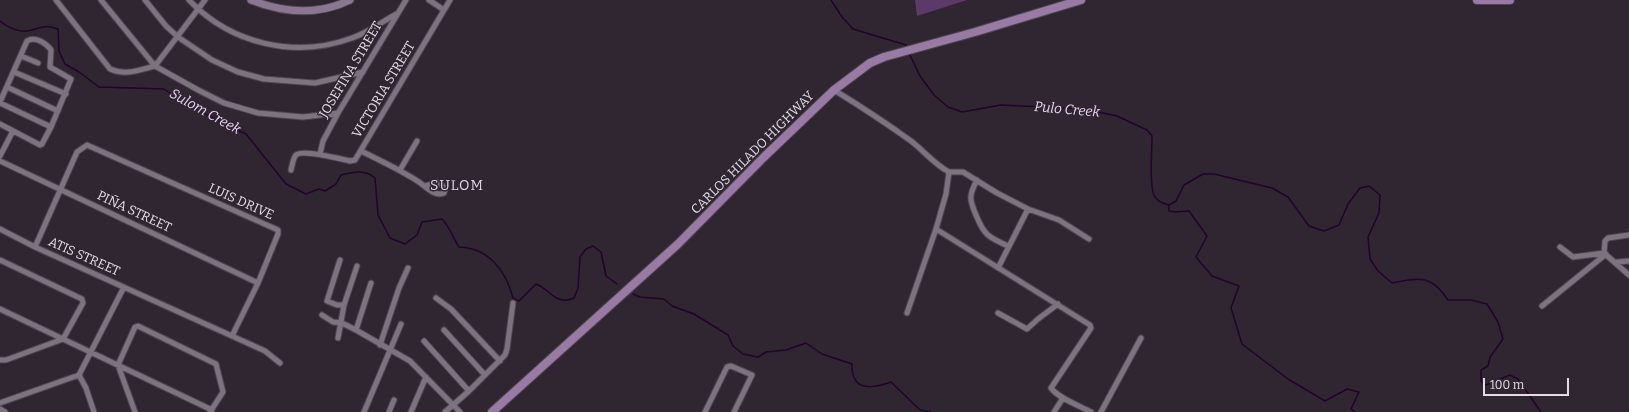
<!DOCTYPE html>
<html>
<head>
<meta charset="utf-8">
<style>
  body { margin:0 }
  #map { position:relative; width:1629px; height:412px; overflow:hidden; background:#2f2631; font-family:Bitter,serif }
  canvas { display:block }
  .scale { position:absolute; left:1483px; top:378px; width:86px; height:18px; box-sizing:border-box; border:2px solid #e2dde4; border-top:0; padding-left:5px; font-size:12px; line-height:14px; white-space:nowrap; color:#e2dde4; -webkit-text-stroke:3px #2f2631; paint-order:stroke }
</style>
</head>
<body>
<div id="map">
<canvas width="1629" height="412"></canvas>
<div class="scale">100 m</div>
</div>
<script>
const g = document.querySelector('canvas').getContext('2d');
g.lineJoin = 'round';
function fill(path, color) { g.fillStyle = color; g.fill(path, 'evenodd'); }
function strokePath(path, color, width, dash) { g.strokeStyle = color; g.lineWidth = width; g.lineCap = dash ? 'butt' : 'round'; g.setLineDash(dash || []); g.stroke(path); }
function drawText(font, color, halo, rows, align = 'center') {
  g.font = font + ' Bitter,serif'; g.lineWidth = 3; g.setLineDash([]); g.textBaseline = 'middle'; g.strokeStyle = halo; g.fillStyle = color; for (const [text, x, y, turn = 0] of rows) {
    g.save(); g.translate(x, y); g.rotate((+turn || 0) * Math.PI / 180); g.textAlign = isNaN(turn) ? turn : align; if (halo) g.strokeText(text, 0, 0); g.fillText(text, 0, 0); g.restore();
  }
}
fill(new Path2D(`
  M915,0H967L917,16Z`), '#5c3a67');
strokePath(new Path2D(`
  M831,0L842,17L853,29L906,45L907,47
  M0,21C6,26 19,33 27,31C41,29 44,23 58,29L59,51L65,64L79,72L99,87L164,89L191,107L246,134L286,184L306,194L319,189L325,191L336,184L341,175C353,172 365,169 375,178L378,215L390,238L405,244L417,235L422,222L442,219C450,227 453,238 459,247C489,248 506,271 513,298L519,301L536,284C551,290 556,306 574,298L578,288L580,257L586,249L593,246L601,252L606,276L617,284
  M909,53L920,76L934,95L948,107L962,112L1001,105L1084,109L1117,116L1147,130L1152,136C1152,149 1149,185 1154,195C1157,202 1163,203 1169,205L1176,201L1184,185L1203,174H1214L1272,188L1288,197L1309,226L1324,231L1339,225L1348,204L1360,188L1369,186L1380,195L1379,213L1368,237L1370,259L1378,271L1392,283C1420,278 1431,274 1448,300H1471L1487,304L1498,322L1503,339L1490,357L1488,366L1481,370V381L1486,385L1510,375L1518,379L1541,412
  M1169,206V211L1176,212L1189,211L1207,236L1196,257L1212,276L1239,286L1231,308L1242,344L1288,379L1325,401L1347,389L1359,392L1351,409L1355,412
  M633,294L640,297L664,299L672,306L694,314L728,335L733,346L743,354L758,357L766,352L786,350L806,343L822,354L852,364C852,368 852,373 854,377C859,392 880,386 891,382L920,410L931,412`), '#24022e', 1.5);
const street = new Path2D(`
  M56,0L110,69C126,76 139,70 155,66
  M101,0L155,66L200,91L224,103L258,113L303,117L338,113
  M145,0L166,26L178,37L212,60L238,72L264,79L315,83L363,72
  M189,0C231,44 295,59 352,38C368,33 383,21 398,13
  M429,0L444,10
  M21,56L38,63
  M155,66L205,0
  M14,72L66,94
  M7,87L58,111
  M834,90C860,106 886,123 911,141C924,151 934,164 949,172
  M0,102L27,41C35,36 46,43 51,50L50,67L71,79L51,127L42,144L40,145L0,124
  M0,103L51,127
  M361,151C381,161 401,170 419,182C426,187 435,197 444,193L445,190L443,186L437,182L425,186
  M320,154L323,141L338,113L406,0
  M0,156L13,131
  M0,161L258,283
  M291,170C292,166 293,158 296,155C302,149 341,159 350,161L355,160L450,0
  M400,170L417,141
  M977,180C969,195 969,199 976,215C984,235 988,237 1008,246
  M0,229L35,247L232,336L258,283L278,234V230L87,145L77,152L35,247
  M1089,239L1059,220L1028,209L997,193L963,172H949L946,194L936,229L1090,325L1091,328L1051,388C1058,398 1080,406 1091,412
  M1560,247L1573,257L1604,253L1629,275
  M1604,253L1605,241L1608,238L1629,235
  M0,260L82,299L83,303L63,339L6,360H0
  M340,260L327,301L337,305H344
  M1617,262L1629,261
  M998,268L1028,209
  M436,298L451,309L500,361
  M1542,306L1606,254
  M0,309L212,410
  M907,313L936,229
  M998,313L1027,329L1038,319L1058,304
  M322,315L333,322L342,323L356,330L410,361L460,412
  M356,330L371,283
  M444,330L485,375
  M232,336L265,351L280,363
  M338,338L344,305L357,266
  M424,341L469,391
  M380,345L399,288L408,268
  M0,403L79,375
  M0,409L5,412
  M94,412L86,388L79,375L124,287
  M135,412L118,365L135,327L138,326L216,364L223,392L210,412
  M364,412L401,324
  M389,412L394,400
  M411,412L426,377
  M445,412L469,391L505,355L507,349L513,303
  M705,412L727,367L731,366L752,375L734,412
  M1054,412L1063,398
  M1101,412L1141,338`);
const secondary = new Path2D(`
  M251,0C284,13 317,16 350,0`);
const primary = new Path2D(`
  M1477,0H1510
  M492,412L678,244L764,157L834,90L870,63L884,57L975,32L1081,0`);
strokePath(street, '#4c454e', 7);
strokePath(secondary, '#4c454e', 9);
strokePath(primary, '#4c454e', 10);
strokePath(street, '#7c7280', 5);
strokePath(secondary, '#8b7692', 7);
strokePath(primary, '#997aa4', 8);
drawText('13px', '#e2dde4', '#2f2631', [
  ["JOSEFINA STREET",351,70,-59],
  ["VICTORIA STREET",384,90,-59],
  ["CARLOS HILADO HIGHWAY",753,153,-45],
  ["LUIS DRIVE",241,202,24],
  ["PIÑA STREET",134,212,25],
  ["ATIS STREET",84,257,24]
]);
drawText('italic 14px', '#ebd0f4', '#2f2631', [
  ["Pulo Creek",1067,110,5],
  ["Sulom Creek",205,112,29]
]);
g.letterSpacing = '1px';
drawText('14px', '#e0d5e4', '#2f2631', [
  ["SULOM",457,186]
]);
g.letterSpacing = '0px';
</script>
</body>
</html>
